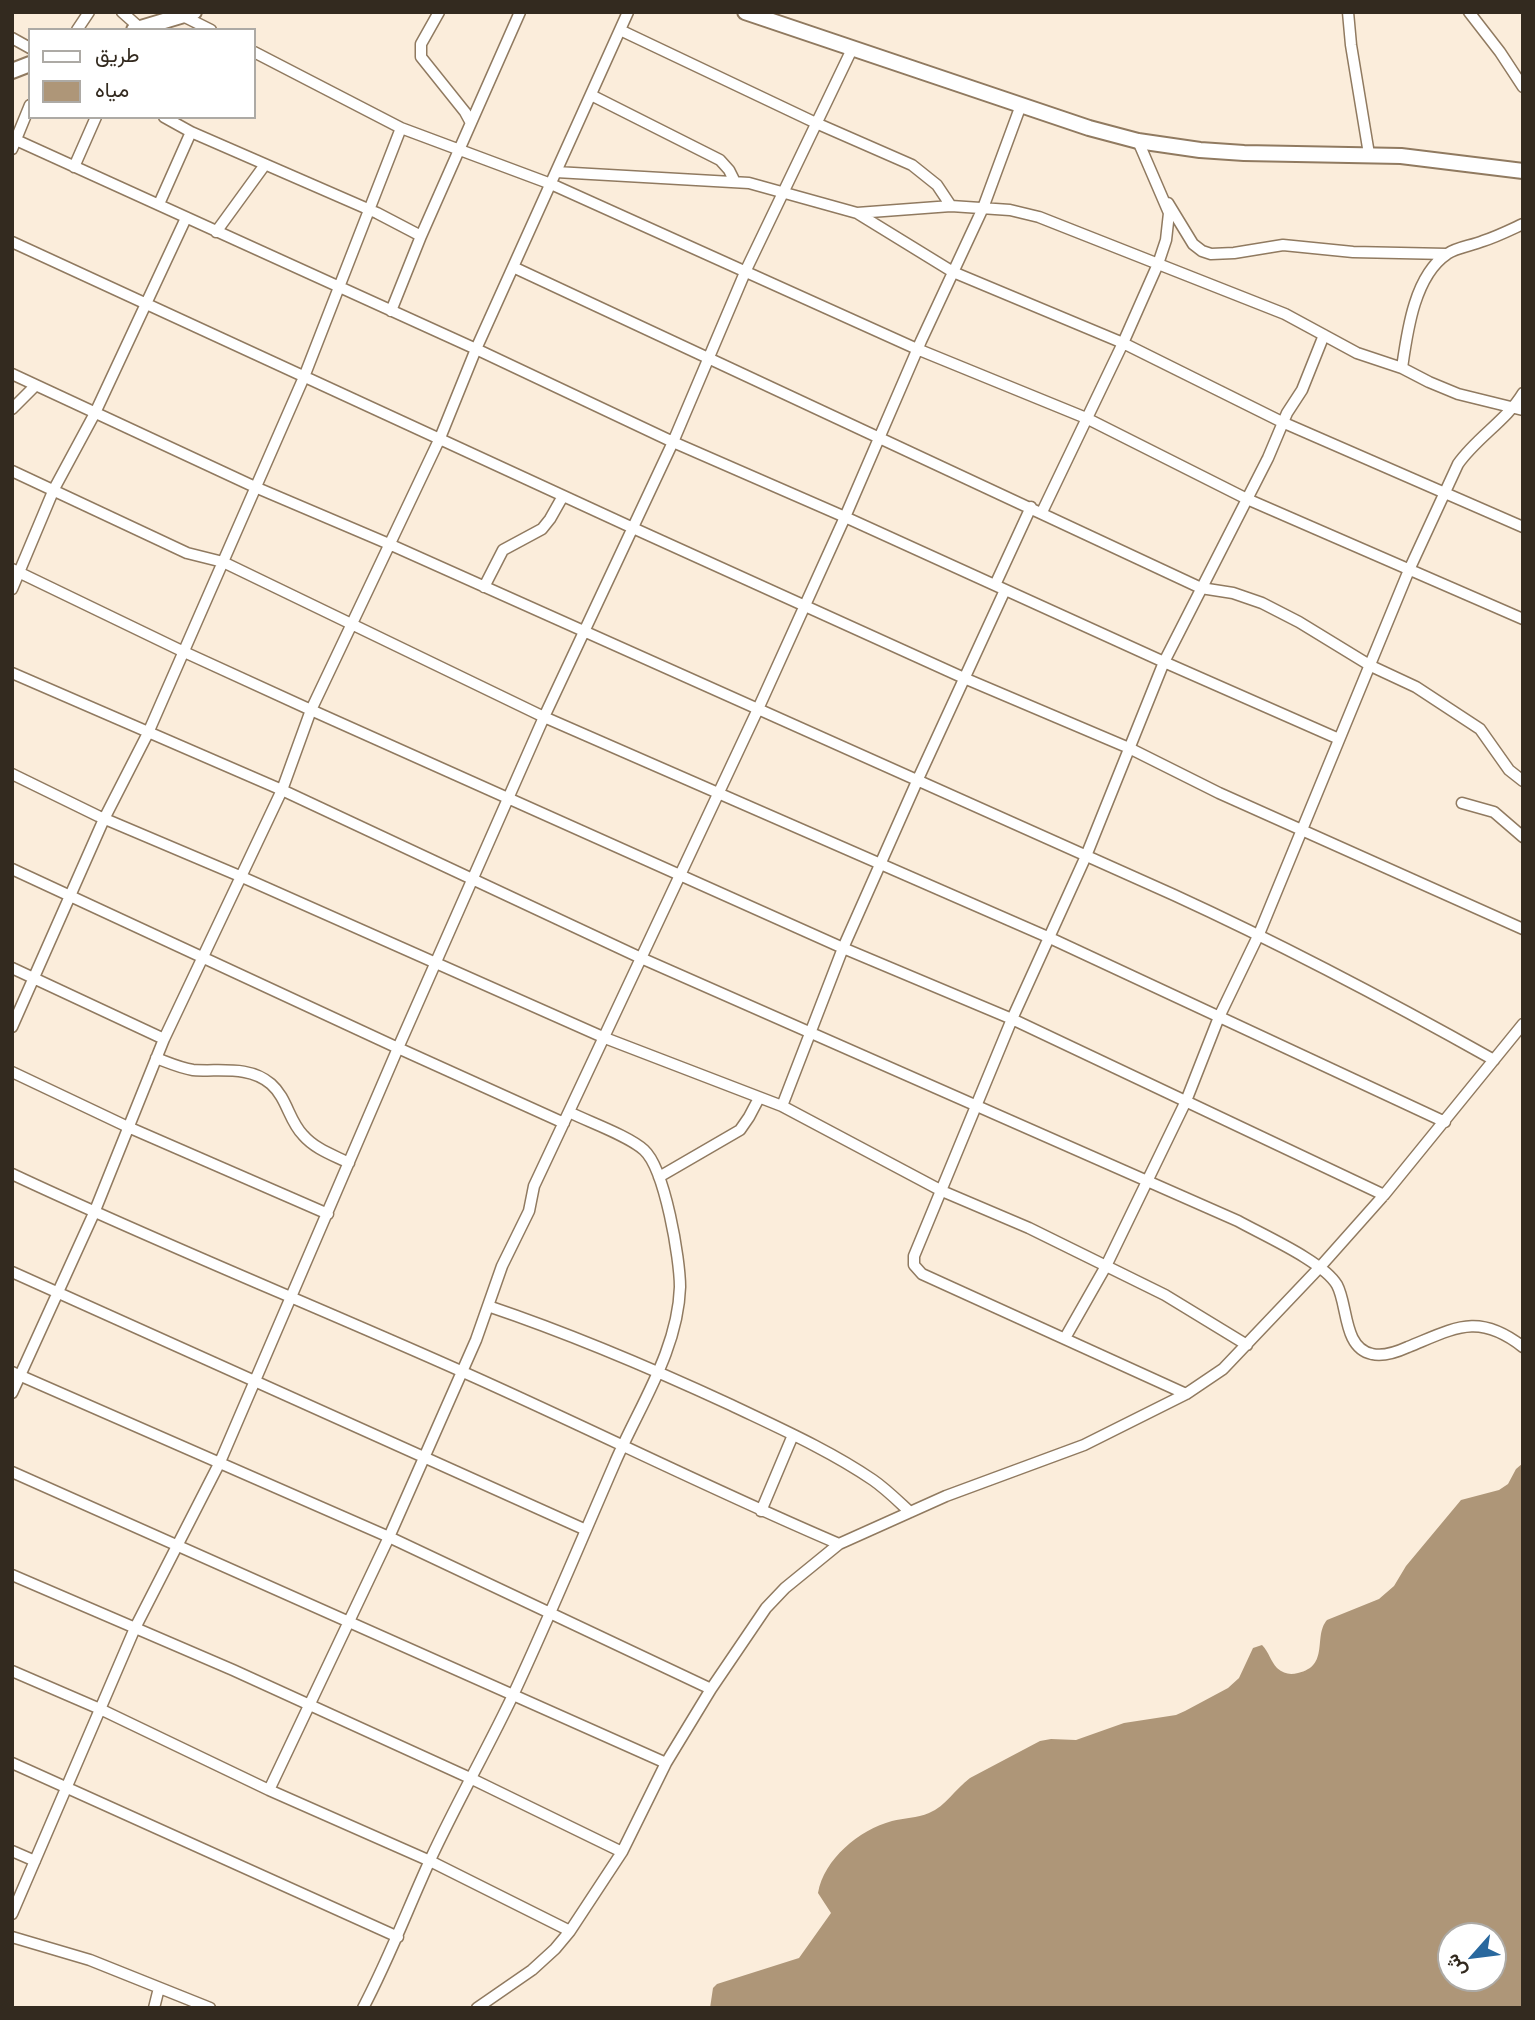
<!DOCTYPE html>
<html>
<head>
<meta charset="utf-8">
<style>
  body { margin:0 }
  #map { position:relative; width:1535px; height:2020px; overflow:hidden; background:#fbeddb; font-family:Manrope,Vazirmatn,sans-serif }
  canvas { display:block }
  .frame { position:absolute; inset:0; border:14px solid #332a1f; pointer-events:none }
  .legend { position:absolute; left:28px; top:28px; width:228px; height:91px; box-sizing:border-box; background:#fff; border:2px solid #adaaa5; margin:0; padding:9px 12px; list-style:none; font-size:21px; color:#332a1f }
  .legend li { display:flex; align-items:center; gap:14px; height:35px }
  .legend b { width:35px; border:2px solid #adaaa5 }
  .north { position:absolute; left:1437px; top:1922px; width:70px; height:70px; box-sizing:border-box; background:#fff; border:2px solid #adaaa5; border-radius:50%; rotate:242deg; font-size:19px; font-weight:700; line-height:28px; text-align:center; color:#332a1f }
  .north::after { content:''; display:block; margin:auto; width:24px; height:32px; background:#29689e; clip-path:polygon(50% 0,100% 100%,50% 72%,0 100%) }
</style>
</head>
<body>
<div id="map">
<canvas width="1535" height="2020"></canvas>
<div class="frame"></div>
<ul class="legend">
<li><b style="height:9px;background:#fff"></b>طريق</li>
<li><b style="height:19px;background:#ae9678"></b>مياه</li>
</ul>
<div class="north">ش</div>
</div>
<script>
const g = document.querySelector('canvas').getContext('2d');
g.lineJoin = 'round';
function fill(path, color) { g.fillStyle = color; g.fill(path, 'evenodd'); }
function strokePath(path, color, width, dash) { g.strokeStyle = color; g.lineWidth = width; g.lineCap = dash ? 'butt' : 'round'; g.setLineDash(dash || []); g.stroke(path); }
fill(new Path2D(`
  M1523,1463V2008H710L713,1988L717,1984L799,1958L831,1913L818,1893C824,1859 859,1830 892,1821C904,1818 917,1818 929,1813C946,1806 955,1789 970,1778L1040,1741L1051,1739L1076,1740L1124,1723L1176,1715L1185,1711L1228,1688L1239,1678L1253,1648L1262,1645C1269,1652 1271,1662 1277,1668C1284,1674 1290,1675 1298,1673C1330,1666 1313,1636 1327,1620L1379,1599L1394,1586L1406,1566L1461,1500L1499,1490L1508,1484L1516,1469ZM1451,1936H1493V1978H1451Z`), '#ae9678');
const street = new Path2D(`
  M122,12L140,28
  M439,12L421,44V57L465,112L471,123
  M1348,12L1351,45L1369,154
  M1469,12L1500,52L1523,87
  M183,16L211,30
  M77,30L89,12
  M620,30L816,123L912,165L937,185L951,206
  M12,38L30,48
  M254,52L401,128L551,184L917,349L1086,418L1247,499L1523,619
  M591,95L720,160L729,170L735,182
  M164,117L191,132L377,213L421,236
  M16,140L476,349L673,442L845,517L1164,662L1339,739
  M12,149L30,105
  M74,167L96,117
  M556,172L749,183L857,213L951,206L1010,210L1039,217L1285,314L1357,353L1402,368L1429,382L1458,394L1523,410
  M1168,203L1193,244L1202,251L1211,254L1234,253L1283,245L1353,252L1447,254
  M159,204L191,132
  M857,213L953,272L1123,343L1282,422L1523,527
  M216,232L264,166
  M12,242L633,528L964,678L1129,748L1219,793L1523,929
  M513,267L1201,588L1233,593L1262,603L1299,622L1371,666L1416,687L1480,729L1509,770L1523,781
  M391,311L421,236L520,12
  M1402,368C1407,333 1414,276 1447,254C1457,247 1471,246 1483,241C1496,237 1510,230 1523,224
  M12,374L255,487L389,544L1174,895C1283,945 1389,1001 1494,1060
  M12,409L35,386
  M12,471L187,553L223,562L544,717L1050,938L1445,1122
  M1042,512L1123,343L1158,264L1166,240L1169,213L1138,141
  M12,569L182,651L311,710L843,948L1012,1019L1384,1195
  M995,585L1031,507
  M484,587L503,550L542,529L550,519L563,496
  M12,589L54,489L95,413L186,218
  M12,673L282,790L641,958L1238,1221C1263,1235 1324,1262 1337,1285C1348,1305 1343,1348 1372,1354C1384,1357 1397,1352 1408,1347C1455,1328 1478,1312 1523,1347
  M12,774L98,816L242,877L605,1038L782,1106L942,1191L1029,1228L1165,1295L1247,1345
  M1462,803L1494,812L1523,837
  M12,869L398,1048L564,1123
  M12,968L164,1039
  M12,1027L104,819L148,733L304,377L401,128
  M156,1058C167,1062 180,1068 193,1070C219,1072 249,1065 271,1084C287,1098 289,1121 303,1135C315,1149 333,1155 349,1163
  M12,1072L128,1127L328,1214
  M782,1106L843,948L918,779L1005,590
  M12,1174C161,1244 313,1305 463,1372C589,1428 712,1490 839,1544
  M659,1177L740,1130L749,1117L759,1098
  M12,1272L586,1530
  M488,1306C571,1334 651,1368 731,1405C779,1428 829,1450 873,1480C886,1489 898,1501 910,1512
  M1065,1338L1106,1266L1186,1101L1219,1017L1259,934L1409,570L1458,464C1477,437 1506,421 1523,393
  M12,1372L389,1537L711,1689
  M12,1393L94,1213L164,1039L282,790L311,710L440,438L476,349L628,12
  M1186,1394L922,1274L914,1265V1256L1012,1019L1086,856L1164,662L1268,458L1287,413L1302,390L1324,335
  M12,1472C230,1569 448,1666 666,1763
  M761,1511L793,1435
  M12,1575L233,1670L470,1778L622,1852
  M12,1671L100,1709L269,1790L430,1861L570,1931
  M12,1763L398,1937
  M269,1790L389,1537L476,1340L502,1266L529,1211L534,1186L758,709L845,517L921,341L983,208L1021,105
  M12,1851L35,1861
  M12,1914L135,1628L220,1462L398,1048L544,717L673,442L746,270L853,47
  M12,1937L90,1960L210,2008
  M154,2008L159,1988
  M363,2008C389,1959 408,1908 431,1858C457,1802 488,1748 514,1693C549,1618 581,1541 614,1465C638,1408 678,1351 680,1287C680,1259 665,1169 644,1150C629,1136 589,1122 569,1112
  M477,2008L532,1970L555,1949L570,1931L622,1852L666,1763L711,1689L766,1608L785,1588L839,1544L946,1496L1084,1445L1186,1394L1223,1369L1320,1267L1384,1195L1523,1024`);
const secondary = new Path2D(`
  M745,12L1089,128L1138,141L1200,150L1244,153L1401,156L1523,171
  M134,30L194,12
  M12,71L30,64`);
strokePath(street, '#907a60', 13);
strokePath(secondary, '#907a60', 18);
strokePath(street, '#fff', 10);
strokePath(secondary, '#fff', 14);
</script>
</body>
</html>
